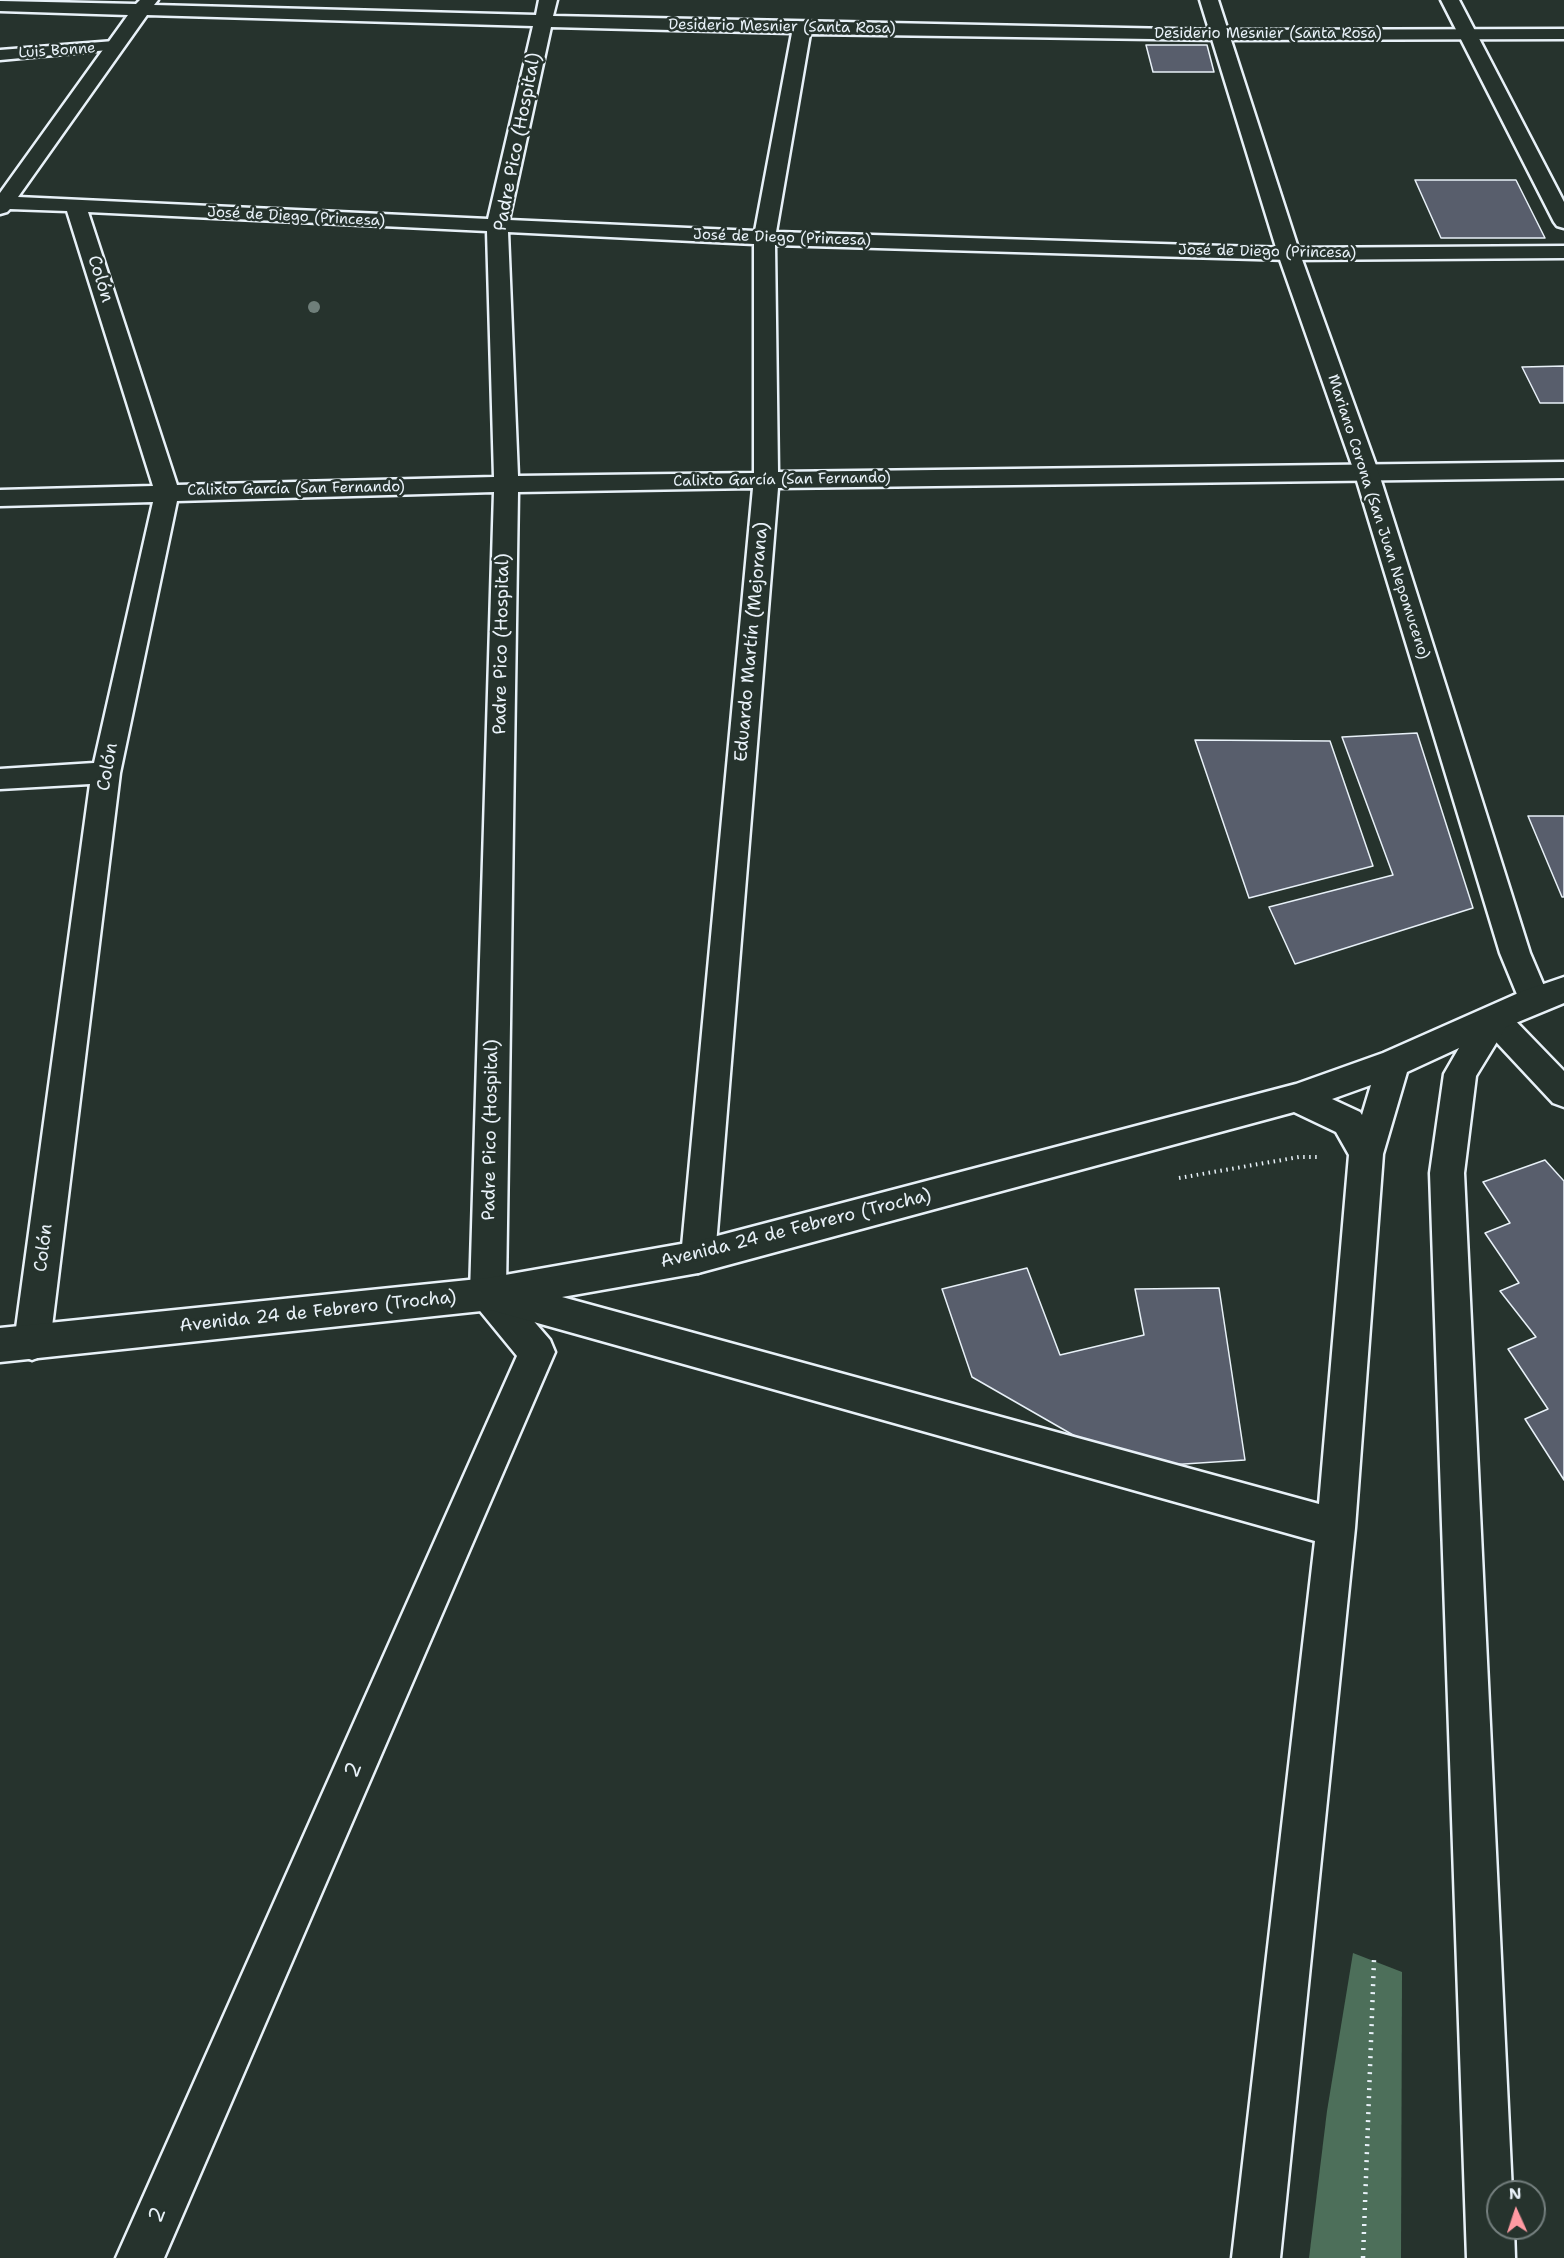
<!DOCTYPE html>
<html>
<head>
<meta charset="utf-8">
<style>
  body { margin:0 }
  #map { position:relative; width:1564px; height:2258px; overflow:hidden; background:#26332d; font-family:"Shantell Sans",sans-serif }
  canvas { display:block }
  .north { position:absolute; left:1486px; top:2180px; width:60px; height:60px; box-sizing:border-box; background:#26332d; border:2px solid #747f7e; border-radius:50%; rotate:357deg; font-size:16px; font-weight:700; line-height:24px; text-align:center; color:#e8f1f8 }
  .north::after { content:''; display:block; margin:auto; width:21px; height:27px; background:#ff9aa2; clip-path:polygon(50% 0,100% 100%,50% 72%,0 100%) }
</style>
</head>
<body>
<div id="map">
<canvas width="1564" height="2258"></canvas>
<div class="north">N</div>
</div>
<script>
const g = document.querySelector('canvas').getContext('2d');
g.lineJoin = 'round';
function fill(path, color) { g.fillStyle = color; g.fill(path, 'evenodd'); }
function strokePath(path, color, width, dash) { g.strokeStyle = color; g.lineWidth = width; g.lineCap = dash ? 'butt' : 'round'; g.setLineDash(dash || []); g.stroke(path); }
function drawText(font, color, halo, rows, align = 'center') {
  g.font = font + ' "Shantell Sans",sans-serif'; g.lineWidth = 5; g.setLineDash([]); g.textBaseline = 'middle'; g.strokeStyle = halo; g.fillStyle = color; for (const [text, x, y, turn = 0] of rows) {
    g.save(); g.translate(x, y); g.rotate((+turn || 0) * Math.PI / 180); g.textAlign = isNaN(turn) ? turn : align; if (halo) g.strokeText(text, 0, 0); g.fillText(text, 0, 0); g.restore();
  }
}
fill(new Path2D(`
  M1353,1953L1402,1972L1401,2258H1309L1327,2111Z`), '#4d6f5a');
const building = new Path2D(`
  M1146,45H1207L1214,72H1153Z
  M1415,180H1516L1545,238H1441Z
  M1564,366V403H1540L1522,367Z
  M1417,733L1473,908L1295,964L1269,907L1393,875L1342,737Z
  M1195,740L1330,741L1373,866L1249,898Z
  M1528,816H1564V897H1562Z
  M1545,1160L1564,1181V1480L1525,1419L1548,1409L1508,1349L1536,1337L1500,1291L1519,1283L1485,1233L1510,1223L1483,1182Z
  M1027,1268L1060,1355L1144,1335L1135,1289L1219,1288L1245,1460L1169,1465L1094,1447L972,1377L942,1289Z`);
fill(building, '#585e6c');
strokePath(building, '#e8f1f8', 1.5);
const service = new Path2D(`
  M114,41L119,43L122,46L119,49L0,60V50Z`);
const minor = new Path2D(`
  M140,0H158L154,5L536,15L539,0H557L553,16L1221,30L1564,29V39L1221,40L810,34L776,232L1289,248L1564,246V258L1289,260L775,245L778,472L1564,462V478L778,488L715,1257L710,1268L698,1273L686,1268L681,1257L753,488L518,492L506,1289L550,1340L555,1352L164,2258H116L517,1356L476,1306L470,1294L494,492L177,501L120,773L50,1343L45,1355L32,1360L19,1355L14,1343L90,784L0,789V769L94,763L153,502L0,506V490L153,486L67,211L10,209L7,212L0,214V193L128,15L0,11V1L136,4ZM147,15L533,26L488,219L18,197ZM551,27L792,33L755,231L509,220ZM88,212L487,231L494,477L177,485ZM508,232L754,244V473L518,476Z
  M1494,1006L1505,1010L1564,1071V1107L1553,1103L1483,1028L1478,1019L1483,1010Z`);
const tertiary = new Path2D(`
  M1200,0H1218L1300,254L1378,471L1530,953L1550,1000L1545,1009L1534,1013L1523,1009L1500,953L1354,471L1278,254Z
  M1441,0H1459L1564,202V228L1557,226L1554,222Z`);
const primary = new Path2D(`
  M1564,977V1003L1506,1027L1476,1076L1464,1173L1512,2192H1498V2228H1514L1515,2258H1467L1430,1173L1444,1074L1459,1048L1407,1072L1383,1154L1355,1528L1280,2258H1232L1315,1541L491,1310L0,1362V1328L488,1278L698,1241L1296,1084L1383,1053L1523,991ZM1371,1085L1362,1115L1360,1112L1332,1099ZM1294,1112L1336,1132L1349,1155L1319,1504L562,1297L698,1273Z`);
strokePath(service, '#e8f1f8', 5);
strokePath(minor, '#e8f1f8', 5);
strokePath(tertiary, '#e8f1f8', 5);
strokePath(primary, '#e8f1f8', 5);
strokePath(new Path2D(`
  M1179,1178L1299,1157H1317`), '#e8f1f8', 4, [1.5, 4.5]);
strokePath(new Path2D(`
  M1363,2258L1374,1960`), '#e8f1f8', 4.5, [2, 6]);
fill(service, '#26332d');
fill(minor, '#26332d');
fill(tertiary, '#26332d');
fill(primary, '#26332d');
g.fillStyle = '#6f7f7a';
for (const [x, y] of [
  [314,307]
]) { g.beginPath(); g.arc(x, y, 6, 0, 2 * Math.PI); g.fill(); }
drawText('15px', '#e8f1f8', '#26332d', [
  ["Desiderio Mesnier (Santa Rosa)",782,27,1],
  ["Desiderio Mesnier (Santa Rosa)",1268,34],
  ["Luis Bonne",57,51,-4],
  ["José de Diego (Princesa)",296,217,3],
  ["José de Diego (Princesa)",782,238,2],
  ["José de Diego (Princesa)",1267,252,1],
  ["Calixto García (San Fernando)",782,480,-1],
  ["Calixto García (San Fernando)",296,489,-1],
  ["Mariano Corona (San Juan Nepomuceno)",1378,517,72]
]);
drawText('18px', '#e8f1f8', '#26332d', [
  ["Padre Pico (Hospital)",518,142,-79],
  ["Colón",100,279,72],
  ["Eduardo Martín (Mejorana)",752,642,-85],
  ["Padre Pico (Hospital)",502,644,-89],
  ["Colón",108,767,-80],
  ["Padre Pico (Hospital)",491,1130,-89],
  ["Avenida 24 de Febrero (Trocha)",796,1229,-14],
  ["Colón",44,1248,-83],
  ["Avenida 24 de Febrero (Trocha)",318,1312,-6]
]);
drawText('21px', '#e8f1f8', '#26332d', [
  ["2",354,1770,-66],
  ["2",158,2215,-66]
]);
</script>
</body>
</html>
